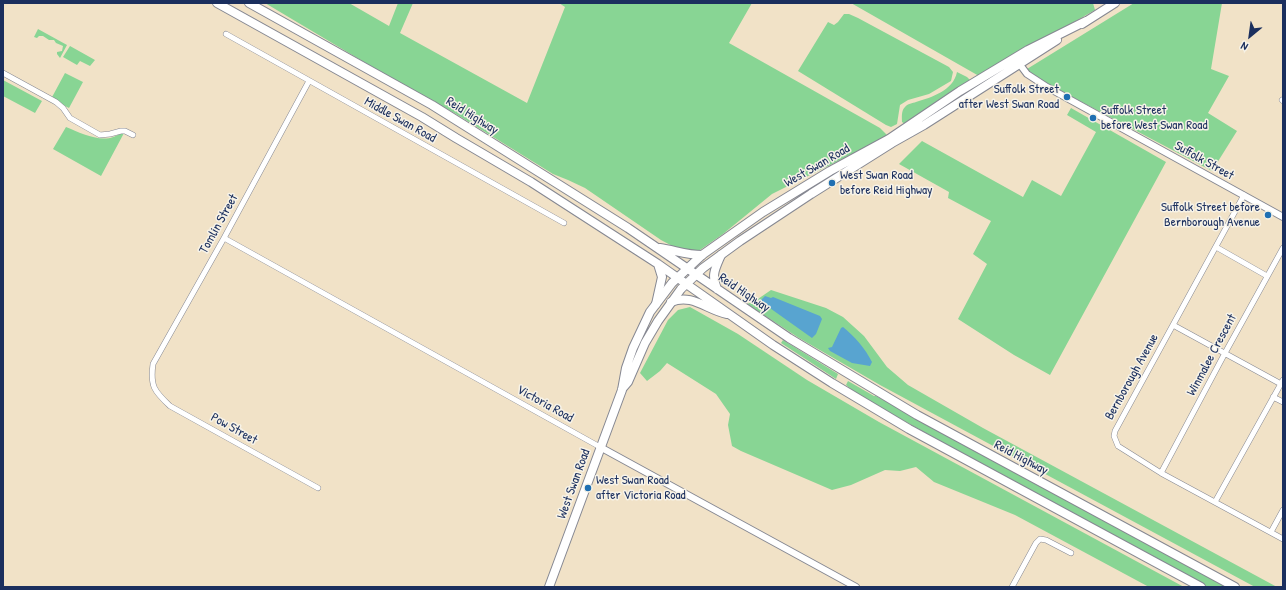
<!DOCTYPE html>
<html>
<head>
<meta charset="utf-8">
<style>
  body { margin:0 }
  #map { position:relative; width:1286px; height:590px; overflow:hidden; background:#f1e2c7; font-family:"Patrick Hand",sans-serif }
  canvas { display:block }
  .frame { position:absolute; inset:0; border:4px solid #1b2f5e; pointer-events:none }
  .north { position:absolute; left:1230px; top:16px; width:40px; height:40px; -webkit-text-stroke:3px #f7f3e8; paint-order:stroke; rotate:209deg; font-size:11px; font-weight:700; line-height:16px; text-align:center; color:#1b2f5e }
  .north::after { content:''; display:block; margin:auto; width:14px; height:18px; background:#1b2f5e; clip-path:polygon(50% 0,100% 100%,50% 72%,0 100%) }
</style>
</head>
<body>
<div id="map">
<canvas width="1286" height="590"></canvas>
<div class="frame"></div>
<div class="north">N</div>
</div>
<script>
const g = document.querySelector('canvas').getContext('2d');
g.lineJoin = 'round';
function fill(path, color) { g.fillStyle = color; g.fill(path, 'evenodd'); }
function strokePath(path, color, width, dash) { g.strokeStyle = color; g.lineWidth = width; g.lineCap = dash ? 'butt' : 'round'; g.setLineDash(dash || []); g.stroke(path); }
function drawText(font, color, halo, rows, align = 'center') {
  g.font = font + ' "Patrick Hand",sans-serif'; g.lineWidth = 3; g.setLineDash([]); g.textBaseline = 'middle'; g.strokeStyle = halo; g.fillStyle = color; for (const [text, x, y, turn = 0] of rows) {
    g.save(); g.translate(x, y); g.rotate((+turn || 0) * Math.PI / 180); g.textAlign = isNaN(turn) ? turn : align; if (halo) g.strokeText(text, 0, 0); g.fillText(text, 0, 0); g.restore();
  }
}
fill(new Path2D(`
  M265,3H349L389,26L398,3H413L400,33L527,103L565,7L559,3H752L729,43L880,128L888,136L772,194L723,234L700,250L694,252L676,248L661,240L585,188L568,180L553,174L456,114L369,65Z
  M851,3H1093L1095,10L979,76Z
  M1134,3H1222L1211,69L1229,76L1208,113L1237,131L1212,171L1042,81L1040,78H1037L1028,71L1027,69Z
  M844,14H849L858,18L949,67L953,72L951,81L929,94L908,100L900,105L897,124L891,127L886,125L798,71L828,22L834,25L838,22Z
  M38,29L67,45L60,58L57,54V52L62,51L63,46L56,43L54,40H49L43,36H39L37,38L34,37Z
  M70,46L95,60L90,66L80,61L77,65L63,57Z
  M957,72L967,77L971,81L945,96L923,114L905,124L902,122C902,117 901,111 905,107C907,104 913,103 916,102C932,97 953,91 957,72Z
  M65,73L83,82L69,108L51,99Z
  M3,80L42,101L35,113L3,96Z
  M1071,108L1166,162L1050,375L1014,355L958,319L987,264L973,254L991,221L948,198L949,192L899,164L922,141L1023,197L1032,180L1061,196L1096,132L1067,115Z
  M66,127C83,134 106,146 122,132L124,133L101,176L53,149Z
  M771,290L826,308L843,317L864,336L887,367L908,385L983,428L1277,587H1255L880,385L799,338L747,304L755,301Z
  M690,307L738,334L807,380L879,422L1184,587H1149L1015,515L934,482L916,467L900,471L885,470L851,485L832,490L741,451L732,446L728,425L730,414L716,394L667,363L660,371L647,381L640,373L668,320L678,310Z
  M783,340L838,374L836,379L781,343Z
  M848,381L874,396H876L1228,587H1208L1028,490L874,404L852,390L846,385Z`), '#88d594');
fill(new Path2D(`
  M765,296L771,298L773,297L820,316L822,319L816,334L812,338L760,301Z
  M843,327C855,337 865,348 872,362L870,366L852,363L830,351L828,348L832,347L841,328Z`), '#58a4d0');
const minor = new Path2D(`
  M226,34L564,223
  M3,73L56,102L63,108L70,118L100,135L110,134L121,131H125L133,135
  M309,81L224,238L153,364C150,386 154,391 170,406L318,488
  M1282,100L1283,101
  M1244,195L1115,431L1114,436L1118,446L1161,473L1283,539
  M224,238L600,447
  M1216,247L1267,276
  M1173,325L1281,384
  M1273,397L1283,402
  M1161,473L1225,353L1283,248
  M1215,502L1283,380
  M1271,532L1283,510
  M1012,587L1036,543L1040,539L1046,540L1071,553`);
const tertiary = new Path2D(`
  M1018,62L1027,74L1047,87L1283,217
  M600,447L856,587`);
const primary = new Path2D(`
  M1082,24L1115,3
  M622,389L628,382L645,343L658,321L681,289L703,268L740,241L811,194L892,143L924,125L1057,40
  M549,587L622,390L626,368L633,348L650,312L672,283L702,255L763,212L830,171L889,139L960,91L1028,50L1086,21`);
const trunk = new Path2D(`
  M217,3L422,117L456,138L531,182L658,264L773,345L832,383L909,429L1201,587
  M249,3L432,105L628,228L789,338L917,415L1235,587
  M660,248C674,250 687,255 702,255
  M717,289C711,275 715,269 721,255
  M671,302C692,293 707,310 727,314
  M656,304L662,277L658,264`);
strokePath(minor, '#868892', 6);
strokePath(tertiary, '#868892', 8);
strokePath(primary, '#868892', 10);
strokePath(trunk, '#868892', 10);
strokePath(minor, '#fff', 5);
strokePath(tertiary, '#fff', 6);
strokePath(primary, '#fff', 8);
strokePath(trunk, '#fff', 8);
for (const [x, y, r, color] of [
  [1067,97,4,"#1f6fb2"],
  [1093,118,4,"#1f6fb2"],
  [832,183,4,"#1f6fb2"],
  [1268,215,4,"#1f6fb2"],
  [588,488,4,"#1f6fb2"]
]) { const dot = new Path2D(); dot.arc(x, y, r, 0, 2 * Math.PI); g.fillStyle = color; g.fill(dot); strokePath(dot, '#f7f3e8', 1.5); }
drawText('13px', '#1b2f5e', '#f7f3e8', [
  ["Suffolk Street",1059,90,"right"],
  ["after West Swan Road",1059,105,"right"],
  ["Suffolk Street",1101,111],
  ["before West Swan Road",1101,126],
  ["West Swan Road",840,176],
  ["before Reid Highway",840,191],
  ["Suffolk Street before",1260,208,"right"],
  ["Bernborough Avenue",1260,223,"right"],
  ["West Swan Road",596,481],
  ["after Victoria Road",596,496]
], 'left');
drawText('13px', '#1b2f5e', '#f7f3e8', [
  ["Reid Highway",472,116,32],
  ["Middle Swan Road",400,120,29],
  ["Suffolk Street",1204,161,29],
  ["West Swan Road",817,166,-30],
  ["Tomlin Street",219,224,-61],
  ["Reid Highway",744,293,34],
  ["Winmalee Crescent",1212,355,-62],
  ["Bernborough Avenue",1132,377,-61],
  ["Victoria Road",545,404,29],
  ["Pow Street",234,429,29],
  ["Reid Highway",1021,458,28],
  ["West Swan Road",574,484,-70]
]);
</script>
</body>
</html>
